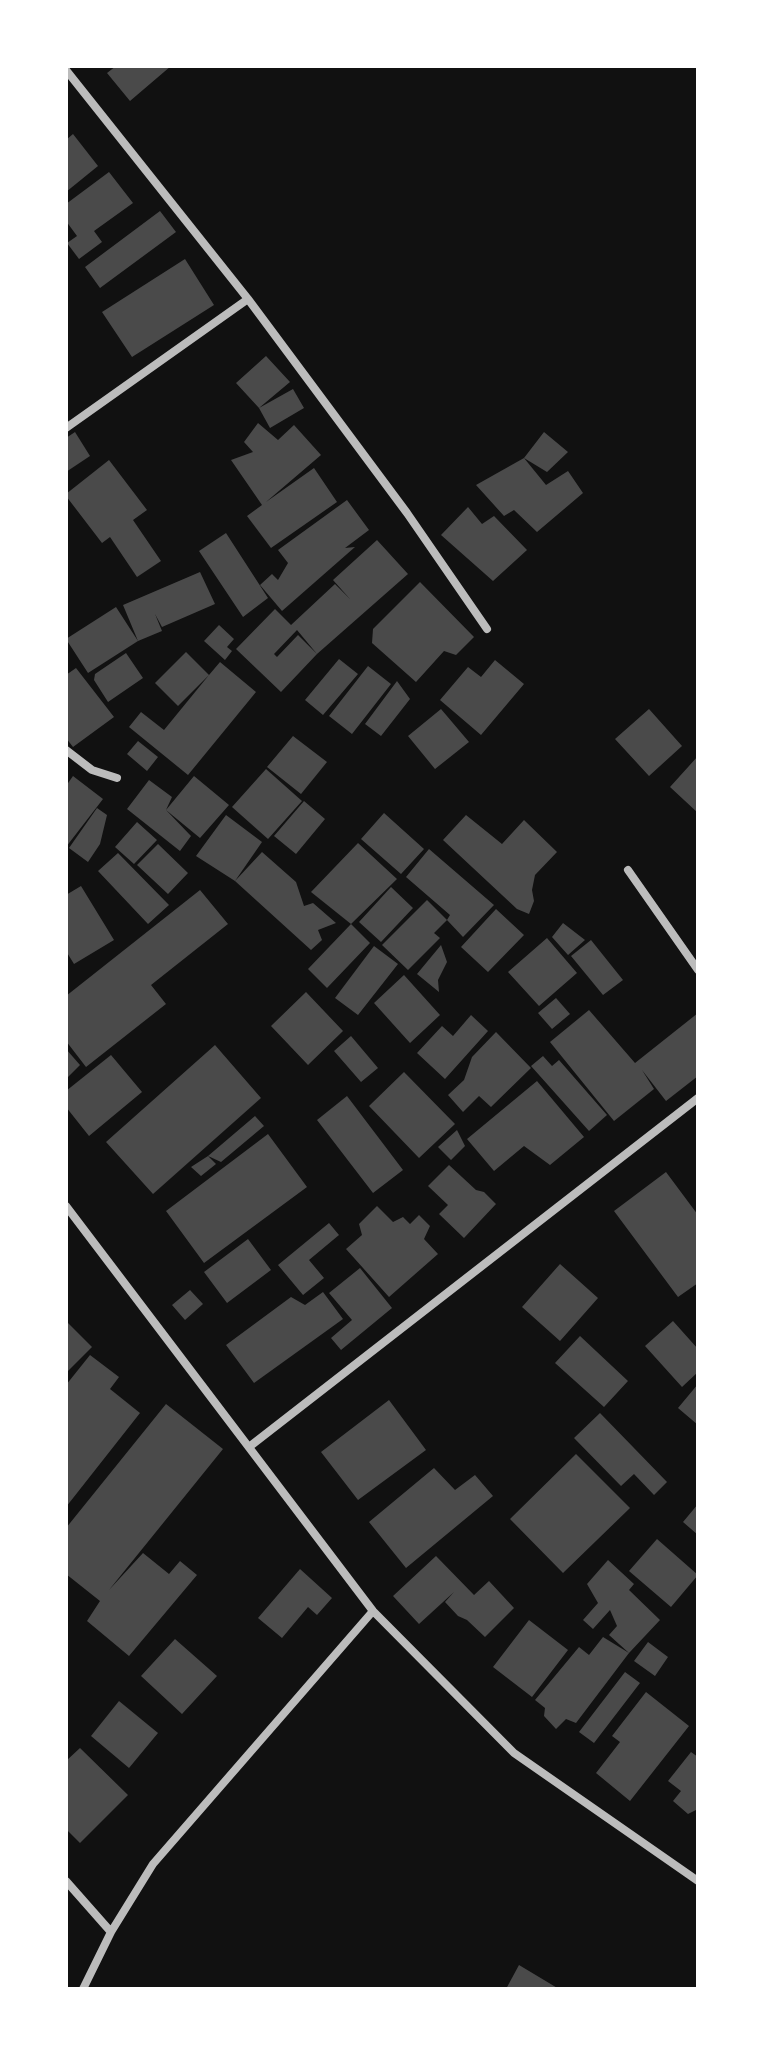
<!DOCTYPE html>
<html>
<head>
<meta charset="utf-8">
<style>
  body { margin:0 }
  #map { position:relative; width:764px; height:2055px; overflow:hidden; background:#111; font-family:Manrope,sans-serif }
  canvas { display:block }
  .frame { position:absolute; inset:0; border:68px solid #fff; pointer-events:none }
</style>
</head>
<body>
<div id="map">
<canvas width="764" height="2055"></canvas>
<div class="frame"></div>
</div>
<script>
const g = document.querySelector('canvas').getContext('2d');
g.lineJoin = 'round';
function fill(path, color) { g.fillStyle = color; g.fill(path, 'evenodd'); }
function strokePath(path, color, width, dash) { g.strokeStyle = color; g.lineWidth = width; g.lineCap = dash ? 'butt' : 'round'; g.setLineDash(dash || []); g.stroke(path); }
fill(new Path2D(`
  M116,66H171L130,101L107,73Z
  M73,134L98,166L66,192V140Z
  M109,172L133,203L94,231L102,242L79,259L67,243L77,236L66,221V204Z
  M160,211L176,232L100,288L85,267Z
  M185,259L214,305L132,357L102,312Z
  M266,356L290,382L259,408L236,383Z
  M293,389L304,408L270,428L259,408Z
  M258,423L278,440L294,425L321,455L266,502L314,468L337,502L271,548L247,516L262,505L231,460L253,452L244,442Z
  M75,432L90,456L66,472V438Z
  M544,432L568,452L547,472L524,458Z
  M524,458L546,485L568,471L583,493L537,532L514,510L504,516L476,485Z
  M109,460L147,510L133,520L161,561L137,577L110,537L102,543L66,496V494Z
  M347,500L369,530L345,548L355,547L282,611L260,585L272,574L278,580L288,563L278,550Z
  M468,507L482,524L494,516L527,550L493,581L441,535Z
  M226,533L268,598L243,617L199,551Z
  M377,540L408,574L317,654L281,692L236,649L275,609L291,625L335,584L350,599L333,580ZM297,630L317,654L298,635L277,657L274,654Z
  M200,572L215,604L162,627L155,614L162,631L138,641L123,605Z
  M420,582L474,637L456,655L444,651L416,682L372,643L373,629Z
  M116,607L138,641L88,673L66,639Z
  M219,625L234,639L227,647L232,651L225,660L204,641Z
  M186,652L209,675L220,662L256,692L188,775L129,727L141,712L164,730L209,675L178,706L155,683Z
  M126,653L143,678L108,702L94,680L95,674Z
  M339,659L358,674L323,715L305,700Z
  M495,660L524,684L481,735L440,700L468,667L481,677Z
  M368,666L391,684L352,734L329,716Z
  M76,668L114,717L73,747L66,738V675Z
  M397,681L410,699L381,736L365,724Z
  M441,709L469,742L435,769L408,736Z
  M649,709L682,746L649,776L615,739Z
  M293,736L327,762L301,794L267,767Z
  M138,741L158,757L147,771L127,754Z
  M698,756V813L670,787Z
  M266,769L302,801L268,839L232,807Z
  M73,776L103,799L66,847V786Z
  M194,776L229,805L200,838L166,810L191,836L180,851L127,809L149,780L172,797L166,810Z
  M304,801L325,819L296,854L274,836Z
  M97,808L107,815L100,844L88,862L69,848Z
  M384,813L424,849L401,874L361,839Z
  M226,815L262,842L235,881L196,856Z
  M466,815L502,844L524,820L557,852L535,875L532,890L534,901L529,914L517,909L443,840Z
  M137,822L157,840L134,864L115,847Z
  M358,843L397,879L351,924L311,892Z
  M158,844L188,873L168,894L137,865Z
  M429,849L494,905L463,937L447,920L450,915L406,877Z
  M262,852L296,882L304,906L313,903L336,923L318,930L322,940L311,950L235,881Z
  M118,853L169,905L148,924L98,871Z
  M81,886L114,940L74,964L66,951V895Z
  M391,887L413,908L381,942L359,922Z
  M200,890L228,924L151,985L166,1004L86,1067L66,1041L68,1031L66,1028V996Z
  M427,900L447,920L434,933L440,938L408,970L382,945Z
  M496,909L524,935L488,972L461,947Z
  M563,923L585,940L568,955L552,937Z
  M351,924L370,943L327,988L308,969Z
  M547,938L577,973L539,1006L508,972Z
  M591,940L623,980L603,995L571,956Z
  M441,945L447,962L438,980L439,992L417,974Z
  M374,946L398,964L358,1015L335,998Z
  M404,975L440,1015L410,1043L374,1003Z
  M306,992L343,1031L308,1065L271,1026Z
  M556,998L570,1014L552,1029L538,1013Z
  M589,1010L635,1063L698,1013V1076L666,1101L642,1070L654,1089L614,1121L550,1042Z
  M471,1015L488,1031L445,1079L417,1053L442,1026L453,1036Z
  M496,1032L531,1068L491,1107L479,1096L463,1112L448,1095L464,1080L472,1057Z
  M351,1036L378,1068L361,1082L334,1051Z
  M215,1045L261,1098L153,1194L106,1142Z
  M66,1049L80,1065L66,1079Z
  M111,1055L142,1092L89,1136L66,1107V1091Z
  M543,1056L552,1066L559,1060L607,1115L589,1131L531,1066Z
  M404,1072L455,1124L419,1158L369,1106Z
  M537,1081L584,1137L550,1165L524,1146L494,1171L467,1139Z
  M347,1096L403,1170L373,1193L317,1120Z
  M255,1116L264,1126L221,1162L208,1156Z
  M457,1130L465,1146L451,1160L438,1147Z
  M268,1134L307,1187L204,1263L166,1211Z
  M208,1156L216,1164L201,1176L191,1167Z
  M449,1165L476,1190L484,1192L496,1204L464,1238L439,1214L448,1205L428,1186Z
  M666,1172L698,1215V1283L678,1297L614,1211Z
  M377,1206L393,1222L403,1217L410,1224L419,1215L430,1226L424,1239L438,1254L389,1297L346,1249L362,1235L359,1224Z
  M329,1223L339,1235L309,1260L324,1278L303,1295L278,1265Z
  M248,1239L271,1270L227,1303L204,1272Z
  M560,1264L598,1298L560,1341L522,1307Z
  M360,1268L392,1308L341,1350L331,1338L352,1320L329,1293Z
  M190,1290L203,1304L185,1320L172,1305Z
  M323,1292L343,1319L254,1383L226,1345L291,1297L305,1305Z
  M66,1321L92,1347L66,1373Z
  M673,1321L698,1349V1372L682,1387L645,1346Z
  M580,1336L628,1381L604,1407L555,1363Z
  M90,1355L119,1377L110,1389L140,1413L66,1507V1385Z
  M698,1384V1425L678,1408Z
  M389,1400L426,1450L358,1500L321,1452Z
  M166,1404L223,1449L109,1590L143,1553L169,1574L180,1561L197,1575L129,1656L87,1621L100,1601L66,1574V1528Z
  M600,1413L667,1482L654,1495L634,1474L621,1486L574,1438Z
  M576,1454L630,1508L563,1573L510,1519Z
  M434,1468L455,1490L475,1475L493,1496L406,1568L369,1522Z
  M698,1504V1535L683,1522Z
  M657,1539L698,1575L671,1607L629,1571Z
  M436,1556L474,1595L489,1581L514,1608L485,1637L467,1620L458,1616L445,1602L454,1592L419,1624L393,1596Z
  M608,1560L634,1584L629,1590L660,1620L629,1653L609,1635L617,1626L610,1610L593,1629L583,1620L598,1603L587,1584Z
  M300,1569L332,1598L317,1615L308,1607L282,1638L258,1618Z
  M529,1620L568,1650L532,1697L493,1667Z
  M603,1637L629,1653L576,1723L566,1719L556,1729L544,1716L545,1708L535,1700L579,1647L589,1655Z
  M175,1639L217,1676L182,1714L141,1676Z
  M648,1642L668,1657L655,1676L634,1661Z
  M625,1672L640,1683L594,1743L579,1732Z
  M646,1692L689,1726L630,1801L596,1773L620,1742L612,1736Z
  M119,1701L158,1733L129,1768L91,1736Z
  M80,1748L128,1795L80,1843L66,1829V1761Z
  M691,1752L698,1757V1809L688,1814L673,1801L681,1791L668,1781Z
  M519,1965L559,1989H506Z`), '#4a4a4a');
strokePath(new Path2D(`
  M66,70L248,299L407,513L487,629
  M66,428L248,299
  M66,750L92,770L117,778
  M628,870L698,970
  M66,1206L373,1611L514,1753L698,1881
  M249,1447L698,1098
  M66,1881L111,1932
  M83,1989L111,1932L153,1864L373,1611`), '#bcbcbc', 8);
</script>
</body>
</html>
